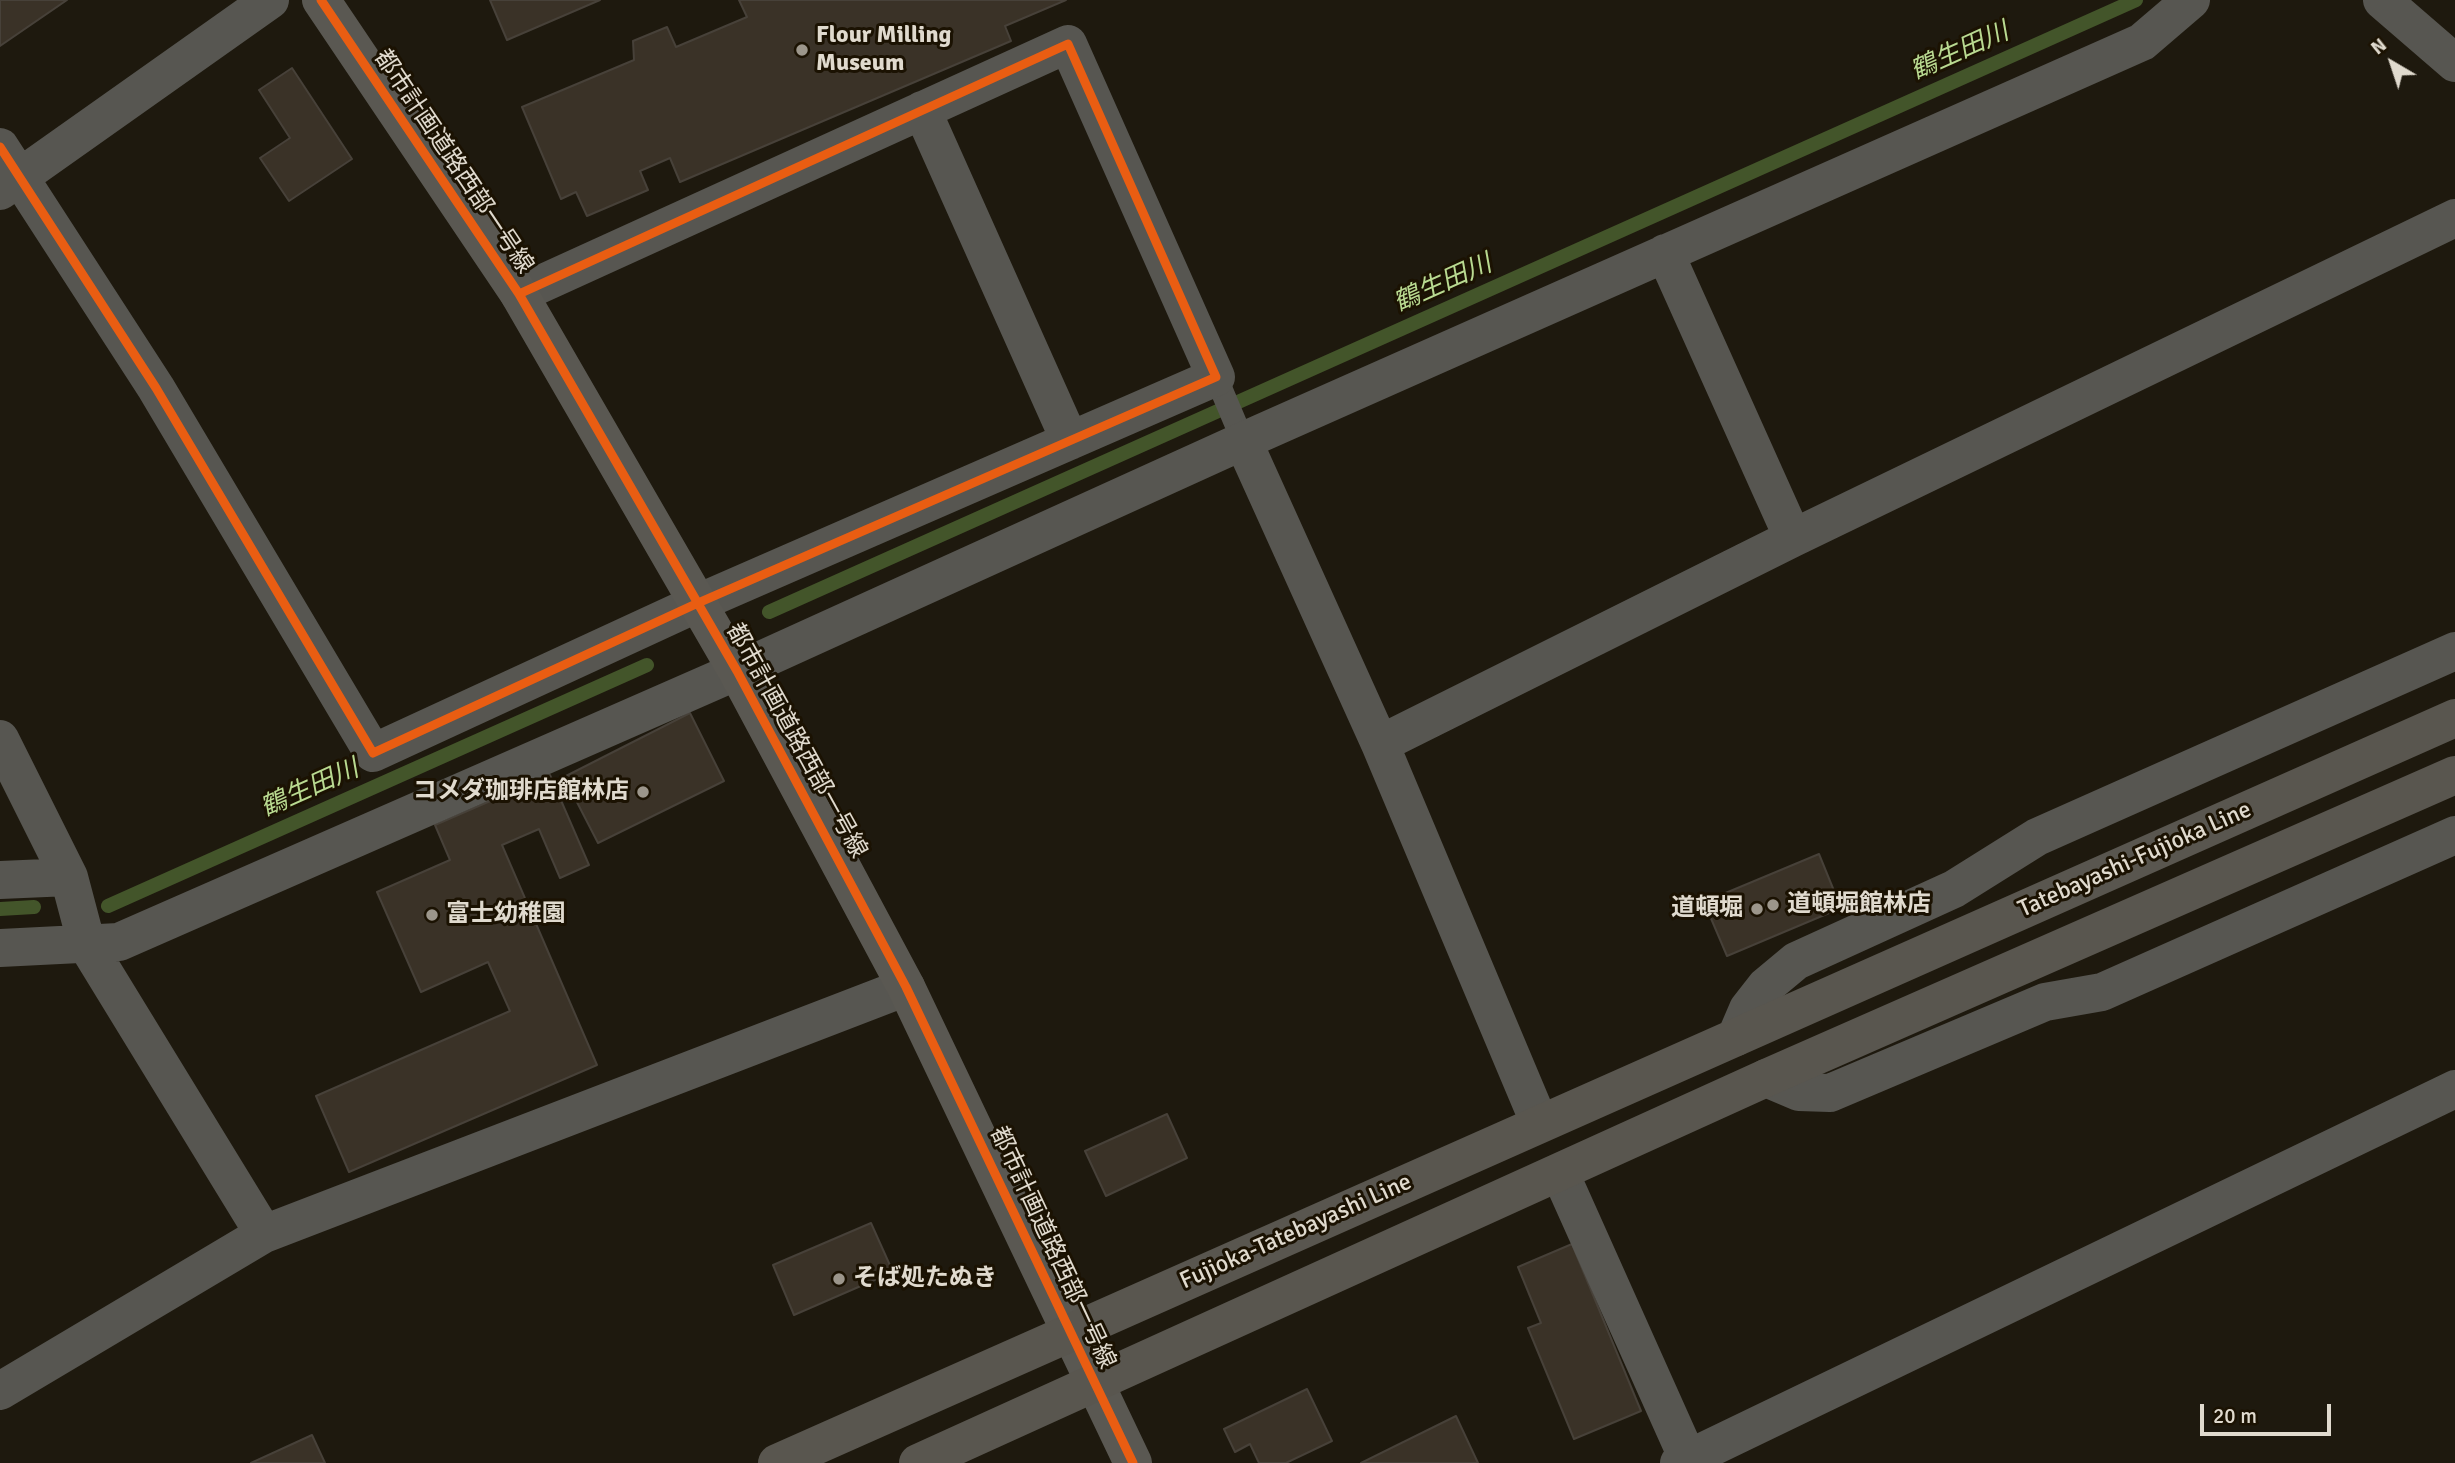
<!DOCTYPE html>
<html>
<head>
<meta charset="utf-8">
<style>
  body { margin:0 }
  #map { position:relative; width:2455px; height:1463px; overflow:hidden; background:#1e190e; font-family:Signika,sans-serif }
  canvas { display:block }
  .north { position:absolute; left:2357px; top:28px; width:70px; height:70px; -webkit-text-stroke:5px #1b1202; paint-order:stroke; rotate:321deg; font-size:19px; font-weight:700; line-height:28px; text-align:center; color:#e0dace }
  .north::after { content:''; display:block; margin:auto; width:24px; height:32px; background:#e0dace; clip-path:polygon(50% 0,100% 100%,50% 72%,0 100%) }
  .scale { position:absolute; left:2200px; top:1404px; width:131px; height:32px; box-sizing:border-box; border:4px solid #e0dace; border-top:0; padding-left:9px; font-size:21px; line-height:24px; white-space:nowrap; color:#e0dace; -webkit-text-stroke:5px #1b1202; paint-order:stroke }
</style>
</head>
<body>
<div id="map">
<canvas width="2455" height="1463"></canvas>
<div class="north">N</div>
<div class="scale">20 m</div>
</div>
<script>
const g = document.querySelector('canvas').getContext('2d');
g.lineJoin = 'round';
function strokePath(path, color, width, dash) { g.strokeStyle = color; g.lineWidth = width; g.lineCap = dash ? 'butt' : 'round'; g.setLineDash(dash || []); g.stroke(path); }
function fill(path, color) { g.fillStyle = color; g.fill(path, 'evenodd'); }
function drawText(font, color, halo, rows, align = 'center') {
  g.font = font + ' Signika,"Noto Sans JP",sans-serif'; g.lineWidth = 6; g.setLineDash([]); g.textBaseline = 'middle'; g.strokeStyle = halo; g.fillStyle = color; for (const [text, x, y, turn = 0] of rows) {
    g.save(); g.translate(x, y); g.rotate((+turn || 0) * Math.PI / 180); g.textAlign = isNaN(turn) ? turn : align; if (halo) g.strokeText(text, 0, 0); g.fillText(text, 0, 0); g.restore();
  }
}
strokePath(new Path2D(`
  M769,612L2136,0
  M108,906L647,665
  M0,909L34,907`), '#43552a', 14);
const building = new Path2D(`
  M0,0H67L0,46Z
  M490,0H600L507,40Z
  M739,0H1066L1005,26L1011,41L680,182L670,158L640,171L648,190L587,216L576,192L561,199L522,107L634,60L633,41L667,27L676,47L747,17Z
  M292,68L352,159L289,201L260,158L290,138L259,90Z
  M690,713L724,781L598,843L564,777Z
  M550,775L589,865L560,878L539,829L502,845L597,1065L349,1172L316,1096L510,1011L488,962L421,992L377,892L450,860L435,825Z
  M1819,854L1841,908L1727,956L1704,902Z
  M1167,1114L1187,1158L1106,1196L1085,1151Z
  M871,1223L893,1272L794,1315L773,1265Z
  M1572,1244L1641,1411L1574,1439L1528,1328L1541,1323L1518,1267Z
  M1307,1389L1332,1441L1286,1463H1259L1250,1444L1235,1452L1224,1429Z
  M1456,1416L1478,1463H1361Z
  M312,1435L325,1463H251Z`);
fill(building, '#3a3227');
strokePath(building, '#474139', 2);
strokePath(new Path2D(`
  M1216,377L1243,441`), '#575651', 23);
strokePath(new Path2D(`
  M2382,0L2455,63
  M922,110L1070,441
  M0,147L156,388L373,753L698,603L1216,377L1068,44L519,294
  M0,191L270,0
  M1665,253L1793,538
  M1243,441L1380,744L1539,1122
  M0,739L69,877
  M1380,744L1793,538L2455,218
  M0,880L69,877L87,945L264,1234
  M0,948L119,942L737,671L1243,441L2142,42L2191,0
  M1736,1037L1748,1009L1766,986L1796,961L1954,889L2037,837L2455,651
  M1766,1078L1799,1092L1830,1093L2045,1002L2102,992L2455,835
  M1560,1173L1688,1459
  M0,1391L264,1234L906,987
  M1679,1463L2455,1089`), '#575651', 38);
strokePath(new Path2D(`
  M321,0L519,294L737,671L906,987L1133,1463`), '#5a5852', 38);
strokePath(new Path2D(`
  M777,1463L2455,718
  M918,1463L1766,1078L2455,775`), '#59564f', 38);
strokePath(new Path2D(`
  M321,0L519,294L737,671L906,987L1133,1463
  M0,147L156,388L373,753L698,603L1216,377L1068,44L519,294`), '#e95d12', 9);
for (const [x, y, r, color] of [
  [802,50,7,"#9c968b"],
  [643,792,7,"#9c968b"],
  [1773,905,7,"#9c968b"],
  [1757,909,7,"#9c968b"],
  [432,915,7,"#9c968b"],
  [839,1279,7,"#9c968b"]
]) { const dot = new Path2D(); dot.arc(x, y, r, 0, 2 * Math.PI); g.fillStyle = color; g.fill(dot); strokePath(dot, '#1b1202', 2.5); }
drawText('bold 24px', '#e0dace', '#1b1202', [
  ["Flour Milling",816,36],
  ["Museum",816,64],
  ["コメダ珈琲店館林店",629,792,"right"],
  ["道頓堀館林店",1787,905],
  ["道頓堀",1743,909,"right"],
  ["富士幼稚園",446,915],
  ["そば処たぬき",853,1279]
], 'left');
drawText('24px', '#e0dace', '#1b1202', [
  ["都市計画道路西部一号線",453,162,56],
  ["都市計画道路西部一号線",796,741,61],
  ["Tatebayashi-Fujioka Line",2135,860,-24],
  ["Fujioka-Tatebayashi Line",1296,1232,-24],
  ["都市計画道路西部一号線",1052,1248,65]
]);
drawText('italic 26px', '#b9da91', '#1b1202', [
  ["鶴生田川",1960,52,-24],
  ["鶴生田川",1443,284,-24],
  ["鶴生田川",310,789,-24]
]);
</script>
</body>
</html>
